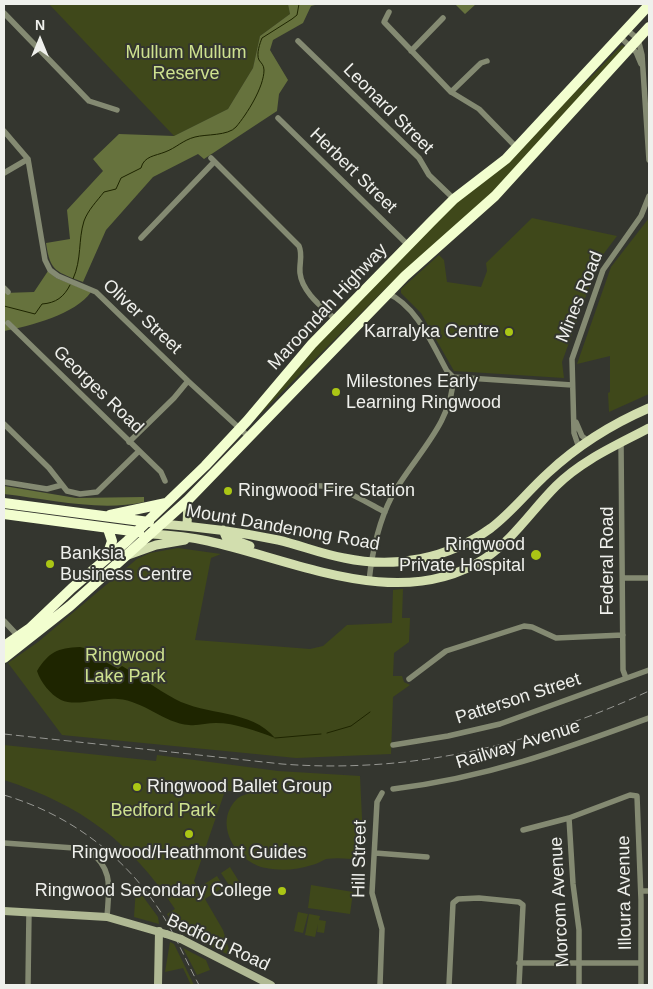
<!DOCTYPE html>
<html>
<head>
<meta charset="utf-8">
<style>
  body { margin:0 }
  #map { position:relative; width:653px; height:989px; overflow:hidden; background:#34362f; font-family:Arial,sans-serif }
  canvas { display:block }
  .frame { position:absolute; inset:0; border:5px solid #eff0ec; pointer-events:none }
  .north { position:absolute; left:15px; top:15px; width:50px; height:50px; -webkit-text-stroke:4px #34362f; paint-order:stroke; rotate:0deg; font-size:14px; font-weight:700; line-height:20px; text-align:center; color:#eff0ec }
  .north::after { content:''; display:block; margin:auto; width:18px; height:22px; background:#eff0ec; clip-path:polygon(50% 0,100% 100%,50% 72%,0 100%) }
</style>
</head>
<body>
<div id="map">
<canvas width="653" height="989"></canvas>
<div class="frame"></div>
<div class="north">N</div>
</div>
<script>
const g = document.querySelector('canvas').getContext('2d');
g.lineJoin = 'round';
function fill(path, color) { g.fillStyle = color; g.fill(path, 'evenodd'); }
function strokePath(path, color, width, dash) { g.strokeStyle = color; g.lineWidth = width; g.lineCap = dash ? 'butt' : 'round'; g.setLineDash(dash || []); g.stroke(path); }
function drawText(font, color, halo, rows, align = 'center') {
  g.font = font + ' Arial,sans-serif'; g.lineWidth = 4; g.setLineDash([]); g.textBaseline = 'middle'; g.strokeStyle = halo; g.fillStyle = color; for (const [text, x, y, turn = 0] of rows) {
    g.save(); g.translate(x, y); g.rotate((+turn || 0) * Math.PI / 180); g.textAlign = isNaN(turn) ? turn : align; if (halo) g.strokeText(text, 0, 0); g.fillText(text, 0, 0); g.restore();
  }
}
fill(new Path2D(`
  M49,4H288L290,14L260,36L253,68L228,109L174,136Z
  M622,45L625,47L492,193L387,287L249,425L307,354L438,220L593,75Z
  M532,218L617,236L599,260L562,362L564,378L454,371L421,313L401,293V289L439,255L444,260L447,282L481,287L487,271L486,263Z
  M649,218V394L609,412L608,393L610,392V356L577,364L611,267Z
  M178,548L221,554L211,558L195,640L310,649L323,646L347,625L392,623L393,590L403,589L402,618H410L409,642L394,653L393,676H402L404,682L410,685L393,697L391,754L296,758L62,735L8,663L38,642L137,559L150,553Z
  M4,745L156,761L157,755L278,771L360,776L364,860C352,859 338,857 326,859C321,861 317,864 312,865C297,870 281,871 266,868C237,863 211,823 238,798C242,795 248,794 252,792L225,791L194,881L198,888L217,876L224,887L205,899L223,930L231,956L175,929L167,914L175,909C130,841 81,805 4,780Z
  M230,867L240,883L231,888L221,873Z
  M311,885L353,892L350,914L308,908Z
  M136,887L158,917L159,924L134,917Z
  M298,912L308,914L303,933L294,931Z
  M309,914L320,916L319,920L326,921L324,933L317,932L318,924L315,937L305,935Z
  M170,942L174,944L194,985H191L183,968L165,972Z
  M183,948L206,960L210,970L197,975Z`), '#3f481a');
fill(new Path2D(`
  M288,4H319L311,6L303,23L273,40L270,50L288,80L279,94L277,111L204,159L198,154L153,177L106,230L83,282C57,272 50,272 46,243L70,239L67,210L103,171L93,159L119,134L174,136L228,109L253,68L260,36L290,14Z
  M455,4H476L465,14Z
  M48,271L56,278L91,292C76,314 30,326 4,331V293L34,292Z
  M4,486L76,498L144,497V502C99,512 49,499 4,494Z`), '#66723d');
fill(new Path2D(`
  M80,647L93,650C96,658 110,664 118,669L122,666C140,676 156,689 175,699C206,716 251,709 275,738C257,731 235,723 216,723C207,723 198,726 189,725C164,723 144,701 118,699C101,697 77,707 61,700C50,694 41,683 37,671C49,652 57,648 80,647Z`), '#1e2500');
strokePath(new Path2D(`
  M73,279C82,259 78,240 84,221C88,210 97,201 104,192L116,189L121,178L141,168C144,156 155,156 165,152C176,148 183,140 195,137C206,134 228,136 236,127C247,114 264,87 264,70C264,65 261,63 259,60C256,54 260,43 262,38L292,19L297,15L299,4
  M4,306L35,314L42,304C56,303 64,297 70,285
  M327,733L351,726L370,712
  M275,738L321,734`), '#1e2500', 1);
strokePath(new Path2D(`
  M389,12L384,22L451,92L479,109L517,148
  M4,13L89,101L117,110
  M627,30L638,39L642,55L649,160
  M620,37L636,52L641,64
  M298,41L419,158L429,175L454,199
  M411,51L443,18
  M451,92L481,63L487,61
  M278,118L408,245
  M4,131L28,159L45,260L50,270L58,276L96,292L188,381L249,437
  M211,158L299,246C303,255 299,263 300,273C302,292 322,307 335,319
  M4,173L28,159
  M141,238L214,162
  M4,288L8,292
  M8,323L161,472L165,481
  M453,377L572,385
  M576,422L582,436L588,441
  M4,424L49,468L67,491L80,494L97,492L139,451
  M129,442L174,398L188,381
  M621,442L623,670L626,678
  M579,448L574,433L572,359L603,270L641,216L649,196
  M4,482L47,489L62,485
  M311,486C337,483 362,500 385,512
  M624,578H649
  M369,581C372,553 379,521 392,496C412,459 454,422 453,377L447,371C432,344 417,306 387,293
  M4,621L19,637
  M409,679L446,651L524,626L532,627L556,638L623,635
  M393,745L448,736L500,724L649,670
  M393,789C486,778 562,750 649,718
  M569,818L573,884L579,930V985
  M523,830L569,818L630,795L637,796L641,900V985
  M4,843L88,849C114,870 109,887 107,917
  M375,853L427,857
  M641,891H649
  M519,963H641
  M28,985L29,912
  M380,985L382,929L372,893L377,802L382,793
  M449,985L453,903L458,899L479,898L519,902L523,905L519,985`), '#848a72', 5.5);
strokePath(new Path2D(`
  M4,911L107,917L166,934
  M181,939L271,985
  M158,985L159,931`), '#b0b994', 8);
strokePath(new Path2D(`
  M162,524C201,527 240,532 278,540C300,545 321,554 344,558C395,569 448,559 491,528C512,512 528,491 548,473C577,446 612,424 649,408
  M187,526L188,500
  M223,530L226,537L250,546
  M152,534C170,535 190,537 208,541C294,560 400,613 484,559C513,540 532,510 556,486C582,460 617,445 649,428
  M128,555L156,545L185,540`), '#d2deae', 9);
strokePath(new Path2D(`
  M4,503L149,522
  M4,514L139,532
  M110,515L166,503
  M106,559L112,541L108,529
  M4,646L30,628L72,588L126,542L205,466L247,421L312,344L431,222L454,199L506,159L649,5
  M4,658L70,606L188,500L405,276L495,196L649,27`), '#f2fecf', 10);
strokePath(new Path2D(`
  M4,734L282,764C411,774 532,745 649,691
  M4,795C68,814 123,854 160,911C175,934 186,961 199,985`), '#979893', 1, [8, 4]);
strokePath(new Path2D(`
  M166,934L181,939`), '#b0b994', 8);
for (const [x, y, r, color] of [
  [509,332,5,"#abc615"],
  [336,392,5,"#abc615"],
  [228,491,5,"#abc615"],
  [536,555,6,"#abc615"],
  [50,564,5,"#abc615"],
  [137,787,5,"#abc615"],
  [189,834,5,"#abc615"],
  [282,891,5,"#abc615"]
]) { const dot = new Path2D(); dot.arc(x, y, r, 0, 2 * Math.PI); g.fillStyle = color; g.fill(dot); strokePath(dot, '#34362f', 2); }
drawText('18px', '#cee18f', '#34362f', [
  ["Mullum Mullum",186,53],
  ["Reserve",186,74],
  ["Ringwood",125,656],
  ["Lake Park",125,677],
  ["Bedford Park",163,811]
]);
drawText('18px', '#eff0ec', '#34362f', [
  ["Leonard Street",388,109,45],
  ["Herbert Street",353,171,44],
  ["Mines Road",580,297,-68],
  ["Maroondah Highway",328,307,-47],
  ["Oliver Street",142,317,43],
  ["Georges Road",98,390,44],
  ["Mount Dandenong Road",283,528,10],
  ["Federal Road",608,561,-90],
  ["Patterson Street",518,699,-18],
  ["Railway Avenue",518,745,-17],
  ["Hill Street",360,859,-89],
  ["Illoura Avenue",625,893,-91],
  ["Morcom Avenue",560,902,-93],
  ["Bedford Road",218,943,25]
]);
drawText('18px', '#eff0ec', '#34362f', [
  ["Karralyka Centre",499,332,"right"],
  ["Milestones Early",346,382],
  ["Learning Ringwood",346,403],
  ["Ringwood Fire Station",238,491],
  ["Ringwood",525,545,"right"],
  ["Private Hospital",525,566,"right"],
  ["Banksia",60,554],
  ["Business Centre",60,575],
  ["Ringwood Ballet Group",147,787],
  ["Ringwood/Heathmont Guides",189,853,"center"],
  ["Ringwood Secondary College",272,891,"right"]
], 'left');
</script>
</body>
</html>
